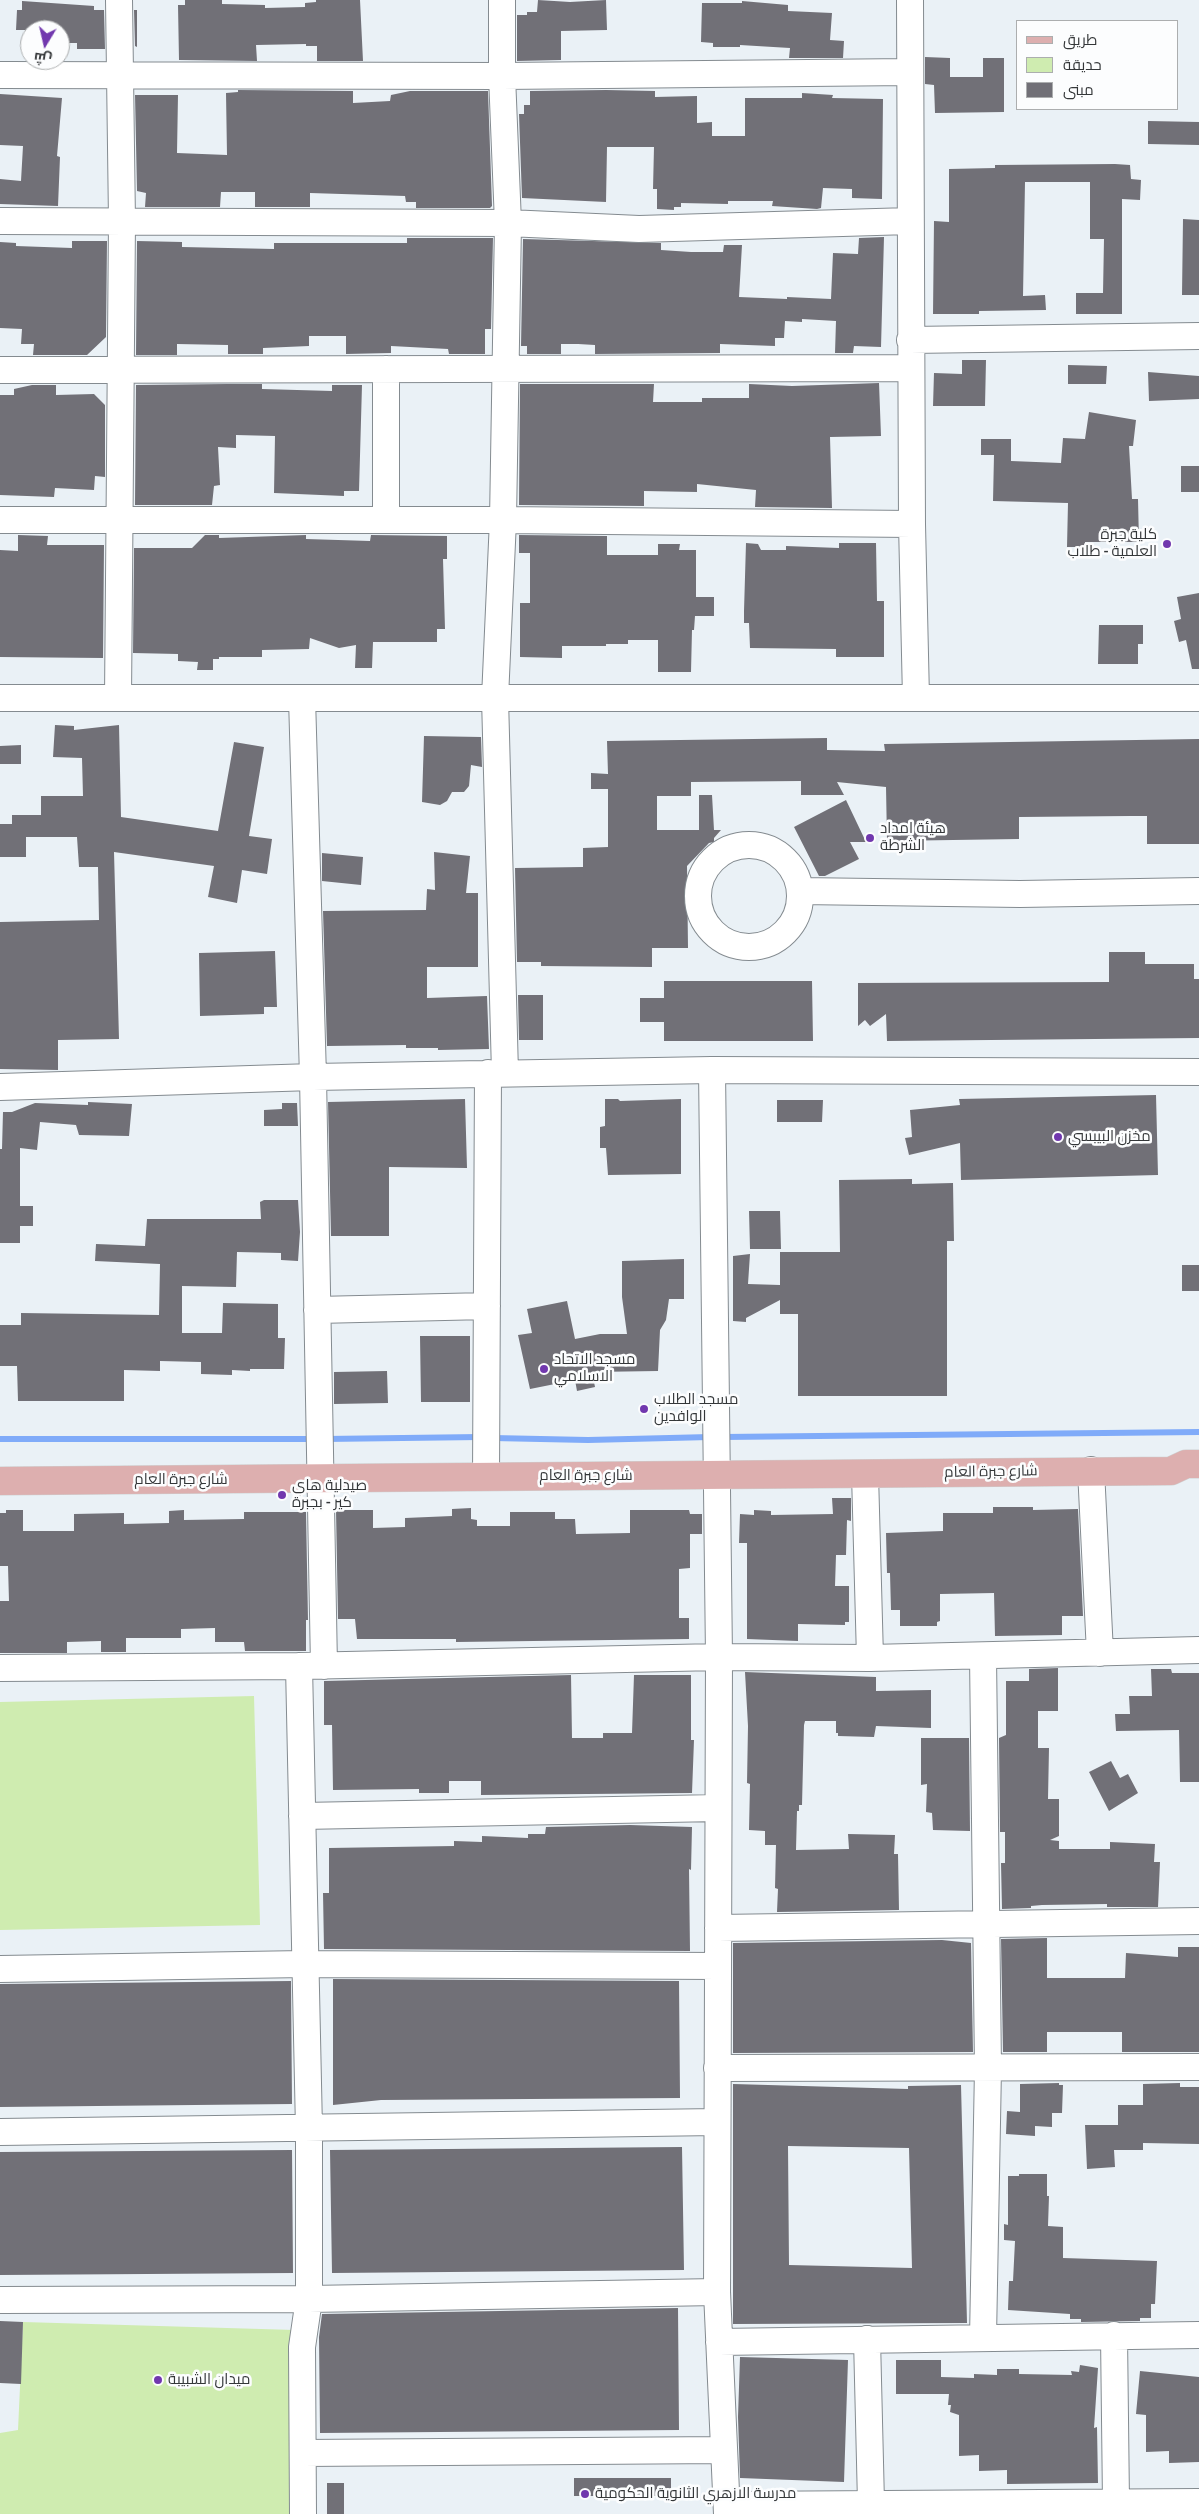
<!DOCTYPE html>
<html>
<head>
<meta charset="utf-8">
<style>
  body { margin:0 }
  #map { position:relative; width:1199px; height:2514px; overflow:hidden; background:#eaf1f6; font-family:"Archivo Narrow",Cairo,sans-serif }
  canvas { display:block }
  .legend { position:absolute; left:1016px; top:20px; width:162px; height:90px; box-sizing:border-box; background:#fcfdfe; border:1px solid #acaeaf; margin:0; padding:6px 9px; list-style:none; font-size:15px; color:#343739 }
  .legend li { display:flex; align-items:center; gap:10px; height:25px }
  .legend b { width:25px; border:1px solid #acaeaf }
  .north { position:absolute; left:20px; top:20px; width:50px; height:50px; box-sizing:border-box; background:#fcfdfe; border:1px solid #acaeaf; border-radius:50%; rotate:189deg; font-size:14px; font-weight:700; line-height:20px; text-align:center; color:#343739 }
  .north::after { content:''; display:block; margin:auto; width:18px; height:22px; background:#7138ae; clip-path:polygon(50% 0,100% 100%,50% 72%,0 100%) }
</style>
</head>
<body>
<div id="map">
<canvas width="1199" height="2514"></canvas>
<ul class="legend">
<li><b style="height:6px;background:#ddafaf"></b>طريق</li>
<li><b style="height:14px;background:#cfecb0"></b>حديقة</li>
<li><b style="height:14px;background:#717077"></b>مبنى</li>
</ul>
<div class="north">ش</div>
</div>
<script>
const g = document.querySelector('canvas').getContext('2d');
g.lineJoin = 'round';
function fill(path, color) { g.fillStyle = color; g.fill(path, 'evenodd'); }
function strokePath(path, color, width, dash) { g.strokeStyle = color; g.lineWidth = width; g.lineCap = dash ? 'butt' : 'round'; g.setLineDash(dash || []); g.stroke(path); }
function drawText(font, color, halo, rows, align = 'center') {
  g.font = font + ' "Archivo Narrow",Cairo,sans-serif'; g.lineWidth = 5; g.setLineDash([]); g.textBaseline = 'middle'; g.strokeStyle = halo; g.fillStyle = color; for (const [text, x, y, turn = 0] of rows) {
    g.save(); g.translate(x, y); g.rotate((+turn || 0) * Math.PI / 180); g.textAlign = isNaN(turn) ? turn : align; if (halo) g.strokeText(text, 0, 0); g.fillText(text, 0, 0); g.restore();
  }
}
fill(new Path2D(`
  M254,1696L260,1925L0,1930V1702Z
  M23,2322L295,2330L296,2514H0V2433L18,2430Z`), '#cfecb0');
strokePath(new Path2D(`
  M723,1437L1199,1432
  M493,1438L588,1440L710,1437
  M0,1439H313
  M325,1439L480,1437`), '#80abf9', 6);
fill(new Path2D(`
  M185,0H222V4L265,5V8L305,7V3L316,2V0H360L363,61H317V46H306V44L256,45L257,61L179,60L178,5H185Z
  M538,0L570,2L606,0L607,30L561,31V60L517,61V15H527V12H537Z
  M22,1L94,6V10H104L105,49H77V43H61V30H16L17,10H22Z
  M742,1L788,5V11L832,13L830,40L844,41L843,58H789L790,48L740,45V47H713V43L701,42L702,3H742Z
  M134,10H137V47L135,46Z
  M925,57L950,58V77H983V58H1004V112L935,113L934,85L925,84Z
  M238,90L353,91V103L390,101L391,95L410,91H488L492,206L490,208H416V202H406L405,196L310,193V207H255V192H221L220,207H145L146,193L137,191L135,95H178L177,153L227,155L226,93L238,92Z
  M606,90L655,91V97L697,96V123L712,122V136H745V98H802V93L833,95L832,98L883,99L882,199L852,198V189L823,188L821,208L817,209L772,206L773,201H728V204L681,203V207H674V210L657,209V189H653L654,147H607L606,202L522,198L519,114H524V105H530V91Z
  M0,94L62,98L57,156L60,157L58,206L0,204V179L21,181L23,146L0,145Z
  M1148,121L1199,122V145L1148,144Z
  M1115,164L1130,165L1131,179L1141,180L1140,200L1122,199V314H1076V293H1103L1104,239H1090V182H1025L1023,296L1045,295L1046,310L979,311V314H933L934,221L949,222V169L995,168V165Z
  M1183,219L1199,220V295H1182Z
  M884,237L881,347L854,346L853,353H835L836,321L802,319V322L785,321L784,338H775V346L720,344V353L595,354V345L578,344H561V354H527V346H521L523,239L661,243V250L691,252H723L724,245H742L739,297L787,299V297L831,299L833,253L858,254L859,238Z
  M407,238H493L491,329H485V354H449L448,349L391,346V353L346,354V336H309V346L263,348V354H228V345L177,344V355H136L137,241L182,242V247L274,249V243H407Z
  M72,241H107L106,337L87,355H33L34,344H21L22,329L0,328V242L16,243V246L72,248Z
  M962,360H986L985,406H933L934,373L962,374Z
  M1068,365L1107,366L1106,384H1068Z
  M1148,372L1199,376V399L1149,401Z
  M879,383L881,436L830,437L832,508L755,507L756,490L697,484V492L644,491V506L519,505L520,384H654L653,402H702V398H749V384L792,386Z
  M227,384H262V389L332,391V385H362L359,491H344V496L274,493L275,436L236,435V448L218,447L220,485L214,486L212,505H135L136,385Z
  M32,385H56V395L94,394L105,405V477L95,476L94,490L55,488L54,497L0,495V395H14V389Z
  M1089,412L1136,420L1133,446H1129L1132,499H1138L1139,542H1085V547H1067L1068,503L993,501L994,455H981V439H1011V461L1061,463L1063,438L1085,439Z
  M1181,466H1199V492H1181Z
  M18,535L48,536L47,545H104L103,658L0,657V550L18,551Z
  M205,535H219V538L306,535V539L370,541L371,535L447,536V559H443L445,629H437V642H373L372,668H355L356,645L339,648L310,638L309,649L262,650V657H219V659H213V670H197L198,662L178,661V654L133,653L134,548H192Z
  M519,535L607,536V555H658V544H680L679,550H696V597H714V616H695L694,630H692L691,672H658V640H628V644H606V646H562V658L520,657V603H530V553H519Z
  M746,543L758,544L761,550H786V546L839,548V543H876L877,601H884V657H836V649L750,648L749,623H744V611Z
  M1199,593V669H1192L1186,640L1179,642L1174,621L1181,619L1177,597Z
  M1099,625H1143V644H1138V664H1098Z
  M55,725L74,726V730L119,725L121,817L218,831L234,742L264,747L249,836L272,839L267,874L242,870L237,903L208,897L214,866L114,852L119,1039L58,1040V1070L0,1069V922L99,920L98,867H79L77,837H26V857H0V824H12V815H41V796H83L82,758L53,757Z
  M424,736L481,737L482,767L471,765L469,786L464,792H452L447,801L440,805L422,802Z
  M827,738V750L885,751L884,744L1199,739V844H1147V816H1130L1019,817V839L887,841L886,787L837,782L844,795H801V781L691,782V796H657V830H699V795H712L714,830H721L714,838V842L709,843L687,866L688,948H652V967L541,966V962H517L515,868L583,867V848L608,847V789H591V773L608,774L607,741Z
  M21,745V764H0V746Z
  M846,800L866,842H850L859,859L825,876H819L794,827Z
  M434,852L470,856L466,893H478V967H427V998L487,996L489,1049L438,1050V1048H406V1045L327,1046L323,911L426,910L427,889L435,890Z
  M322,853L363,857L361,885L322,881Z
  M275,951L277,1007H264V1014L200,1016L199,953Z
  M1109,952H1145V964H1194V979H1199V1038L887,1041L886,1014L870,1026L865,1020L858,1026V983L1109,982Z
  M664,981H812L813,1041H664V1022H640V998H664Z
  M518,995H543V1040H519Z
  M1156,1095L1158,1175L961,1180L960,1143L909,1155L905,1138L912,1137L910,1110L960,1105L959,1099Z
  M465,1099L467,1168L389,1167V1236H331L328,1102Z
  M605,1099H618L620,1101L681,1099V1174L608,1175L606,1148H600V1127L605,1126Z
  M777,1100H823L822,1122H777Z
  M88,1102L132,1104L129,1136L79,1135L76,1125L40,1122L37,1150L20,1148V1206H33V1226H20V1243H0V1149H2L3,1112H12L35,1103L88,1105Z
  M282,1103H297L298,1126H264V1110L282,1109Z
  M912,1179V1184L953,1183L954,1241H947V1396H798V1314H780V1300L746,1318V1322L733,1321V1256L750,1254L748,1284L780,1285V1252H840L839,1180Z
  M264,1200H298L300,1232L298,1261L281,1260V1253L237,1252L236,1287L182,1286V1333H222L223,1303L278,1304V1338H285L284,1369H250V1371L232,1370V1375L201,1374V1362L160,1361V1371L124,1370V1401H18L17,1366H0V1325H21V1313L159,1315L160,1264L95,1261L96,1244L145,1246L147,1219H261L260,1202Z
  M749,1211H780L781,1249H750Z
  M684,1259V1299H669L666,1320L660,1330L658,1371L592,1372L595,1387L577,1391L575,1380L530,1389L518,1335L532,1333L527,1309L567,1301L575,1339L600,1334H627L622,1297V1261Z
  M1182,1265H1199V1291H1182Z
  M420,1336H470V1402H421Z
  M387,1371L388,1403L334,1404V1372Z
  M832,1498H851V1521L847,1520L846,1555H836L835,1586H849V1622H845V1625L798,1624V1641L747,1639V1543H739L740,1514L754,1515V1510L771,1511V1515L833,1514Z
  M993,1507H1033V1510L1078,1509L1083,1616H1062V1635L995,1636L994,1593L940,1594V1621L937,1622V1626H900V1610H891L890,1573H887L886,1533L943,1531V1513H993Z
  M471,1508V1519L477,1520V1526H510V1512H555V1519H575L576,1534L630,1533V1510H689L690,1514H702V1534H690V1568L679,1569V1618H689V1639L456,1642V1639H357L355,1619H338L336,1510H373V1528L405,1527V1518L452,1516V1509Z
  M6,1510H23V1531H74V1514L124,1513V1524L169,1523V1511L184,1510V1520L244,1519V1512H306L308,1620H306V1651H245L244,1642H215V1628L181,1629V1638H126V1652H101V1641L67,1642V1653H0V1601H9L8,1566H0V1513H6Z
  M1058,1668V1711H1038V1748H1049L1048,1799H1059V1836L1050,1840L1059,1841V1849H1110V1842L1155,1844L1154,1862H1160L1158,1907H1107V1904L1042,1905L1031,1906V1908L1002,1909L1001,1863H1005V1832H1000L999,1738L1006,1735V1681H1029V1669Z
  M1151,1669H1171L1172,1673H1199V1782H1180L1179,1730L1116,1731L1115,1714H1130L1129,1696H1152Z
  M745,1672L876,1677V1691L931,1690V1728L876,1726L874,1737L838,1736V1733H836V1721H805L804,1725L802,1805H799V1811H797L796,1850L849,1849L848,1834L895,1835L894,1854H898L899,1910L777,1912L778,1889L775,1888L776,1845H765V1831L749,1830L750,1784L747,1783L748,1726Z
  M571,1675L572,1738H603V1733H632L634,1675H691V1740H694L692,1793L481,1795V1781H449V1793H419V1789L333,1790L332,1725H324V1681Z
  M921,1738H969L970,1831L933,1830L932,1813L926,1812L927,1784L921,1785Z
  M1111,1761L1120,1778L1128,1774L1138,1793L1109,1811L1089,1772Z
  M630,1825L692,1827L691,1870L689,1869L690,1951L324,1949L323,1893H329V1848L454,1846V1841L482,1842V1836L528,1838V1834H545L546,1827Z
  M1047,1938V1978H1125L1126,1953L1178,1957V1947H1199V2052H1122V2032H1047V2052H1003L1001,1939Z
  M942,1940L971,1943L973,2052L733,2053V1943Z
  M333,1979L679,1981L680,2098L381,2100L333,2105Z
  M291,1981L292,2104L0,2107V1984Z
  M1059,2083V2085H1063L1062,2113H1052V2127L1035,2126V2136L1006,2134L1007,2111L1020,2112V2084Z
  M1180,2083V2087H1199V2144L1143,2143V2150H1114L1115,2167L1087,2169L1085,2125H1118V2105H1143V2084Z
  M733,2084L908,2089V2086L961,2085L967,2323L733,2324ZM788,2146L909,2148L912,2268L789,2265Z
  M682,2147L684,2270L332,2273L330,2150Z
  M292,2150L293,2273L0,2275V2152Z
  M1019,2174H1047V2196H1049L1048,2226L1063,2227V2258L1157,2261L1155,2304H1151V2318H1140V2321L1081,2322V2319H1070V2314L1008,2310L1009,2281H1013L1015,2241L1004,2240V2224L1008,2225V2176H1019Z
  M678,2308L679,2430L320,2433L319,2337L322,2314Z
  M0,2321L23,2322L21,2384L0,2383Z
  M740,2357L848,2360L844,2482L740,2478L738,2417Z
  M896,2360H941V2377L974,2378V2374L997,2375V2369H1019V2374L1072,2375L1071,2371L1079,2372L1080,2365L1098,2368L1094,2428L1097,2427L1098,2483L1007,2484V2470L979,2471V2455L959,2456V2415L950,2412L951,2405H948L949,2394H896Z
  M1140,2371L1199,2377V2462L1169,2463V2451L1146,2452V2415L1136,2414Z
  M574,2478H671V2496H574Z
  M327,2483H344V2514H327Z`), '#717077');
const minor = new Path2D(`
  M502,0V76L508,223L503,520L495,698L505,1073
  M910,0L912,524L916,698
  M0,75L502,76L909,72
  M0,221L508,223L639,229L910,221
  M910,340L1199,336
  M0,370L910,368
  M0,520H503L912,524
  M386,520V369
  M0,698H1199
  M118,698L122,221L119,0
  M302,698L313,1077L324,1666
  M698 896a51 51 0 1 1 102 0a51 51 0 1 1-102 0Z
  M800,891L1020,894L1199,891
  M712,1070L719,1657L717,2292L727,2514
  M0,1087L313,1077L712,1070L1199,1072
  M317,1310L487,1306
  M1091,1470L1100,1653
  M865,1474L870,1658
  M486,1477L488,1073
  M983,1656L988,2068L983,2338
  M299,1666L309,2129V2299L302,2347L303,2514
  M0,1668L299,1666L719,1657L870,1658L1199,1650
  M302,1816L718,1808
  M718,1928L1199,1921
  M0,1969L304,1964L718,1966
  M717,2068L1199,2067
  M0,2132L717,2122
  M0,2300L309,2299L717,2292
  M1114,2335L1116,2503
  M867,2339L871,2503
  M719,2342L1199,2335
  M303,2453L724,2450
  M727,2505L1199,2502`);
const major = new Path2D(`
  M0,1481L1171,1471L1186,1464H1199`);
strokePath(minor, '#848b90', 28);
strokePath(major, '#cecfcf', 29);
strokePath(minor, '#fff', 26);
strokePath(major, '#ddafaf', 28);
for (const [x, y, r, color] of [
  [1167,544,5,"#7138ae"],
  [870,838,5,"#7138ae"],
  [1058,1137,5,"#7138ae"],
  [544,1369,5,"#7138ae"],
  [644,1409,5,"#7138ae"],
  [282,1495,5,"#7138ae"],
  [158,2380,5,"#7138ae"],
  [585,2494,5,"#7138ae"]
]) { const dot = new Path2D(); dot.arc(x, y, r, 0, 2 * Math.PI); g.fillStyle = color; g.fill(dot); strokePath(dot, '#fcfdfe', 2); }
drawText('15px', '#343739', '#fcfdfe', [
  ["كلية جبرة",1157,535,"right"],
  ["العلمية - طلاب",1157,552,"right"],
  ["هيئة امداد",880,829],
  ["الشرطة",880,846],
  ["مخزن البيبسي",1068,1137],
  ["مسجد الاتحاد",554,1360],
  ["الاسلامي",554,1377],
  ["مسجد الطلاب",654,1400],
  ["الوافدين",654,1417],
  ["صيدلية هاي",292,1486],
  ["كير - بجبرة",292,1503],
  ["ميدان الشبيبة",168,2380],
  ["مدرسة الازهري الثانوية الحكومية",595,2494]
], 'left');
drawText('15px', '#343739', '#fcfdfe', [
  ["شارع جبرة العام",991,1472,-1],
  ["شارع جبرة العام",586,1476],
  ["شارع جبرة العام",181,1480]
]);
</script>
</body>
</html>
